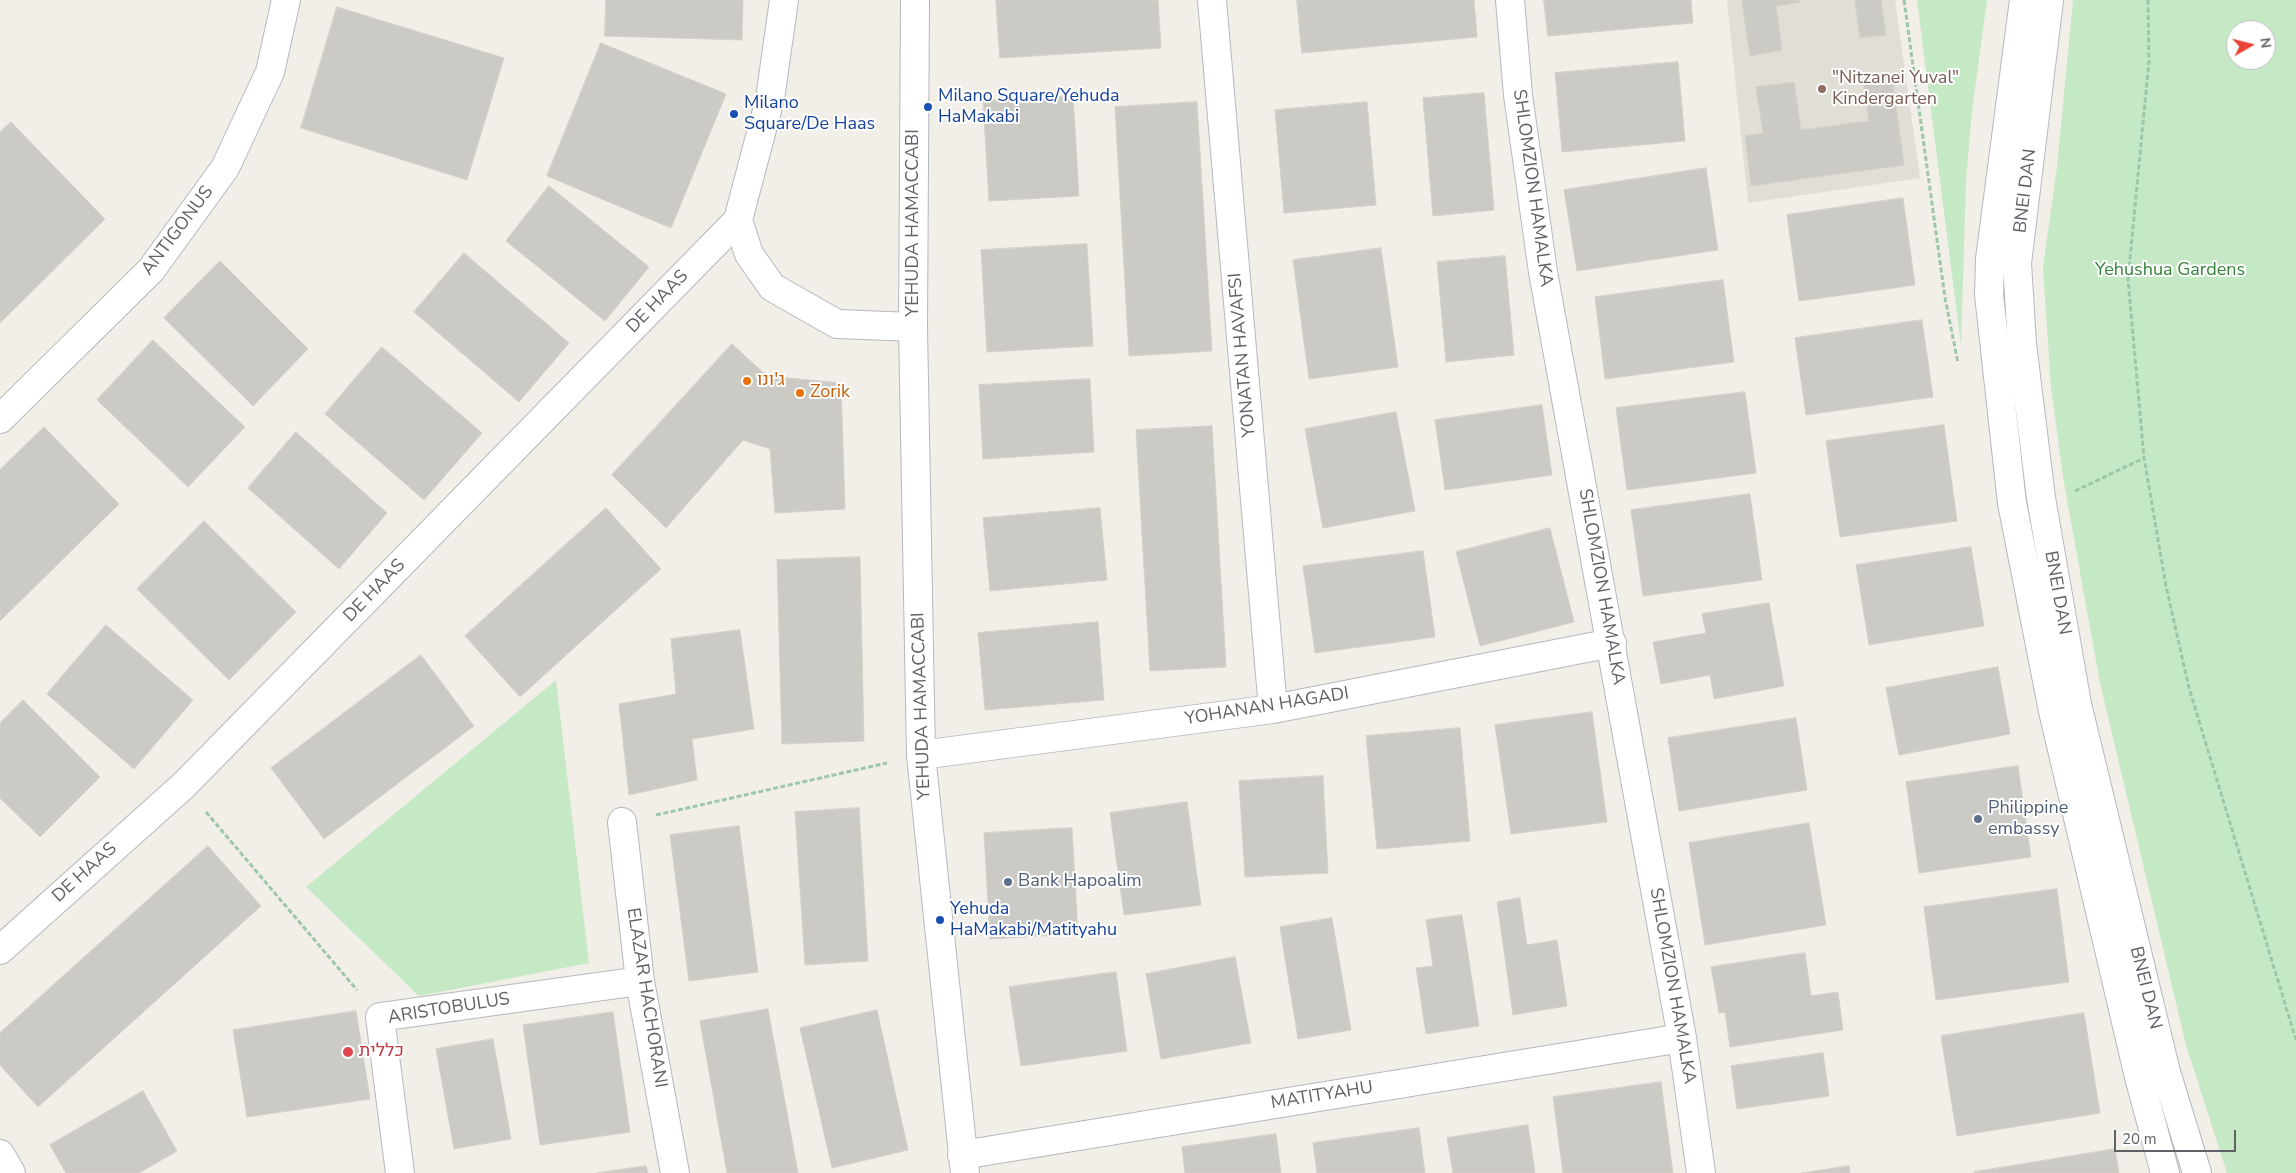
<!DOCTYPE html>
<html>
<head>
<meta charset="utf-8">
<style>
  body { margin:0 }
  #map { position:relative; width:2296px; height:1173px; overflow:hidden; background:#f1efe8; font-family:"Nunito Sans",sans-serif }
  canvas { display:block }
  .north { position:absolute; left:2226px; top:20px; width:50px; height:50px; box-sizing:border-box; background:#fff; border:1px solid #bfc1c3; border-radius:50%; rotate:82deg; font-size:14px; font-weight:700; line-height:20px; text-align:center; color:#5f6368 }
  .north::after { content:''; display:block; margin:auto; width:18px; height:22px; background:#ea4335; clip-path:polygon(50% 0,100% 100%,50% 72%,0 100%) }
  .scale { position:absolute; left:2114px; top:1130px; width:122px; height:22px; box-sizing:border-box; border:2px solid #5f6368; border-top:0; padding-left:6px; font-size:15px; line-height:18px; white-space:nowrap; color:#5f6368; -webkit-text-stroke:4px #fff; paint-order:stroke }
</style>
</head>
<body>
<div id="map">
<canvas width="2296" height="1173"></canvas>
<div class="north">N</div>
<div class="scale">20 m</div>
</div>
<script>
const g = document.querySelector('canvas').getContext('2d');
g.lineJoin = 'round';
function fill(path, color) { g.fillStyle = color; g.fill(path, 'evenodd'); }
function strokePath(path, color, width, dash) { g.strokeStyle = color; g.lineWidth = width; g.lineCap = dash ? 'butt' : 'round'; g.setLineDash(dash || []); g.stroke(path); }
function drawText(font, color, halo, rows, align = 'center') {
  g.font = font + ' "Nunito Sans",Heebo,sans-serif'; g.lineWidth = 4; g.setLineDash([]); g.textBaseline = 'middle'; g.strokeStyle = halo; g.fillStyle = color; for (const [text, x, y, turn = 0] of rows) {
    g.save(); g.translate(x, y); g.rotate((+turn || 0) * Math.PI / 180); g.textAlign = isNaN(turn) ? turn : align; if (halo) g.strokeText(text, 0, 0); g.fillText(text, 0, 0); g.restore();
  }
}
fill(new Path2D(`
  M1727,0H1895L1920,178L1748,203Z`), '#e1ded6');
fill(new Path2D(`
  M1917,0H1987L1972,111L1966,180L1961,345Z
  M2073,0H2296V1173H2227L2186,1045L2100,683L2064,483L2051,388L2043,267L2057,167ZM2236,30H2266V60H2236Z
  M556,680L589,963L419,996L306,887Z`), '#c5e8c5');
const building = new Path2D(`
  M606,0H743L742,40L605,36Z
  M996,0H1158L1161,48L1000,58Z
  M1297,0H1474L1477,37L1302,53Z
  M1544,0H1691L1693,23L1548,36Z
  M1742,0H1799L1800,2L1776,6L1782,50L1750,56Z
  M1855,0H1881L1886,35L1860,38Z
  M337,7L504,58L467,180L301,128Z
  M601,43L726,94L671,228L547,176Z
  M1678,62L1685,141L1562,152L1555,73Z
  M1892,76L1904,165L1751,186L1745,136L1763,133L1756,87L1794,82L1801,130L1869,121L1863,79Z
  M1484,93L1494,210L1433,216L1423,98Z
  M1073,96L1079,196L989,201L983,101Z
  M1197,102L1212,351L1129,356L1115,107Z
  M1367,102L1376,205L1284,213L1275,110Z
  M11,122L105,219L0,323V132Z
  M1706,168L1718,250L1577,271L1564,190Z
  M549,186L649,267L605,321L506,241Z
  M1903,198L1915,285L1799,301L1787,215Z
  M1087,244L1093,346L987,352L981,250Z
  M1381,248L1398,367L1309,379L1293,260Z
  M464,253L569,343L519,402L414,312Z
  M1505,256L1514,355L1446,362L1437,262Z
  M220,261L308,349L253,406L164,318Z
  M1723,280L1734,362L1605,379L1595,297Z
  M1922,320L1933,397L1806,415L1795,338Z
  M153,340L245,427L188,487L97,400Z
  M732,344L767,376L841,383L845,509L775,513L770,449L743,440L666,528L612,475Z
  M382,347L482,433L424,500L325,414Z
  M1090,379L1094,452L983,459L979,385Z
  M1745,392L1756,473L1627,490L1616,408Z
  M1542,405L1552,475L1445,490L1435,420Z
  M1396,412L1415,511L1323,528L1305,429Z
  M1944,425L1957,521L1840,537L1826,441Z
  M1212,426L1226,667L1150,671L1136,430Z
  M44,427L119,504L0,621V470Z
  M296,432L387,513L339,569L248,488Z
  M1750,494L1762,580L1643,596L1631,510Z
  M606,508L661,569L520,697L465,636Z
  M1100,508L1107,580L990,591L983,518Z
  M204,521L296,612L229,680L137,589Z
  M1550,528L1574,622L1480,646L1456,552Z
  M1971,547L1984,626L1869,645L1856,565Z
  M1423,551L1435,637L1315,653L1303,566Z
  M860,557L864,741L782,744L777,560Z
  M1769,603L1784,686L1714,699L1710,675L1661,684L1653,642L1706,633L1702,614Z
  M1098,622L1104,700L985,710L978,633Z
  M106,625L193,700L134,769L47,694Z
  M740,630L754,729L692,739L697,780L629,795L619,704L676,694L671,639Z
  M421,655L474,726L324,839L271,768Z
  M1998,667L2010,734L1899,755L1886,688Z
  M23,700L100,777L40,837L0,798V723Z
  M1592,712L1607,822L1511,834L1495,725Z
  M1796,718L1807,790L1679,811L1668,738Z
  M1460,728L1470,841L1377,849L1366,736Z
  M2018,766L2031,857L1919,873L1906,782Z
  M1323,776L1328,873L1245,877L1239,781Z
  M1187,802L1201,905L1124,915L1110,813Z
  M859,808L868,961L805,965L795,812Z
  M1809,823L1826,925L1705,945L1689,843Z
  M739,826L758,972L689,981L670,835Z
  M1072,828L1078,934L990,939L984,833Z
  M208,846L261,906L38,1107L0,1065V1033Z
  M2057,889L2069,982L1936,1000L1924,907Z
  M1520,898L1527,945L1557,940L1567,1006L1513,1015L1497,902Z
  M1462,915L1479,1026L1426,1034L1416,968L1433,966L1426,920Z
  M1332,918L1351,1030L1298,1039L1280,927Z
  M1805,953L1811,996L1838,992L1843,1030L1730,1047L1725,1012L1719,1013L1711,967Z
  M1235,957L1251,1043L1161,1059L1146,974Z
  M1116,972L1127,1051L1021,1066L1009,987Z
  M768,1009L798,1173H727L700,1021Z
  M877,1010L908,1150L832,1168L800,1028Z
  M356,1011L370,1099L247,1117L233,1030Z
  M613,1012L630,1132L540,1145L523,1025Z
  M2084,1013L2100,1113L1957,1136L1941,1036Z
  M493,1039L511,1139L454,1149L436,1049Z
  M1823,1053L1829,1096L1737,1109L1731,1066Z
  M1661,1082L1673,1173H1563L1553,1097Z
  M143,1091L177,1151L139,1173H66L50,1145Z
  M1528,1125L1535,1173H1453L1447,1138Z
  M1419,1128L1425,1173H1317L1313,1143Z
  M1276,1134L1281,1173H1185L1182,1147Z
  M2115,1149L2119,1173H1975L1974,1172Z
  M646,1166L648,1173H597Z
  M1849,1166L1850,1173H1802Z`);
fill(building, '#cccac5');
strokePath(building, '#d6d1c6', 1);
const minor = new Path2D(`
  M1212,0L1273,709
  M1510,0L1518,95L1543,272L1682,1038L1701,1173
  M2024,0L1990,259L1989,295L2012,503L2053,711L2139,1077L2165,1173
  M2049,0L2017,263L2022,344L2041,498L2077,704L2166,1072L2197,1173
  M0,419L151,270L225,168L270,72L286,0
  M921,755L1273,709L1612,643
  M622,822L640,981L675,1173
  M0,950L184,785L738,220
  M0,1154L11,1173
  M962,1155L1682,1038
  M400,1173L380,1017L640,981`);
const tertiary = new Path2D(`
  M784,0L770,99L738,220L749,254L772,287L837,324L913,327
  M915,0L913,327L921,755L965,1173`);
strokePath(minor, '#b5b8bc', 30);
strokePath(tertiary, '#b5b8bc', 30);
strokePath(new Path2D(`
  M1904,0L1945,298L1958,363
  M2148,0L2149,61L2128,279L2144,458L2166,586L2189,688L2296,1040
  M2075,491L2144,458
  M206,812L357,990
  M656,815L887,763`), '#9cc7a9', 3, [5, 2.5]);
strokePath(minor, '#fff', 28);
strokePath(tertiary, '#fff', 28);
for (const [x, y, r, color] of [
  [1822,89,5,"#8d6e63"],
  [928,107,5,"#1a4fb4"],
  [734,114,5,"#1a4fb4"],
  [747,381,5,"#e8710a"],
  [800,393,5,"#e8710a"],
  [1978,819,5,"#5c6f8a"],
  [1008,882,5,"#5c6f8a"],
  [940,920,5,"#1a4fb4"],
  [348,1052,6,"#e0444e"]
]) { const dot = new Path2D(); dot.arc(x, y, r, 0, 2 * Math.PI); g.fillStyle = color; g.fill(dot); strokePath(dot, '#fff', 2); }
drawText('18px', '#785e54', '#fff', [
  ["\"Nitzanei Yuval\"",1832,79],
  ["Kindergarten",1832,100]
], 'left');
drawText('18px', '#164399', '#fff', [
  ["Milano Square/Yehuda",938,97],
  ["HaMakabi",938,118],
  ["Milano",744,104],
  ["Square/De Haas",744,125],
  ["Yehuda",950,910],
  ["HaMakabi/Matityahu",950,931]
], 'left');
drawText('18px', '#5f6368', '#fff', [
  ["SHLOMZION HAMALKA",1532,188,82],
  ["BNEI DAN",2026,191,-83],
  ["YEHUDA HAMACCABI",914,223,-90],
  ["ANTIGONUS",178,231,-53],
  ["DE HAAS",658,302,-46],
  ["YONATAN HAVAFSI",1243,355,-95],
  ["SHLOMZION HAMALKA",1601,587,80],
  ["DE HAAS",375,591,-46],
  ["BNEI DAN",2057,593,80],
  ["YEHUDA HAMACCABI",922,706,-92],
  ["YOHANAN HAGADI",1267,707,-9],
  ["DE HAAS",85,873,-42],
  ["SHLOMZION HAMALKA",1672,986,80],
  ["BNEI DAN",2145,988,76],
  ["ELAZAR HACHORANI",646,998,81],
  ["ARISTOBULUS",449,1009,-9],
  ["MATITYAHU",1322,1096,-9]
]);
drawText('18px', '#348238', '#fff', [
  ["Yehushua Gardens",2170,271]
]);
drawText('18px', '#c56008', '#fff', [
  ["ג'ונו",757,381],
  ["Zorik",810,393]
], 'left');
drawText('18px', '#4e5e75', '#fff', [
  ["Philippine",1988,809],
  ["embassy",1988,830],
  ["Bank Hapoalim",1018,882]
], 'left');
drawText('18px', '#be3a42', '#fff', [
  ["כללית",359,1052]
], 'left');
</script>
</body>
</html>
